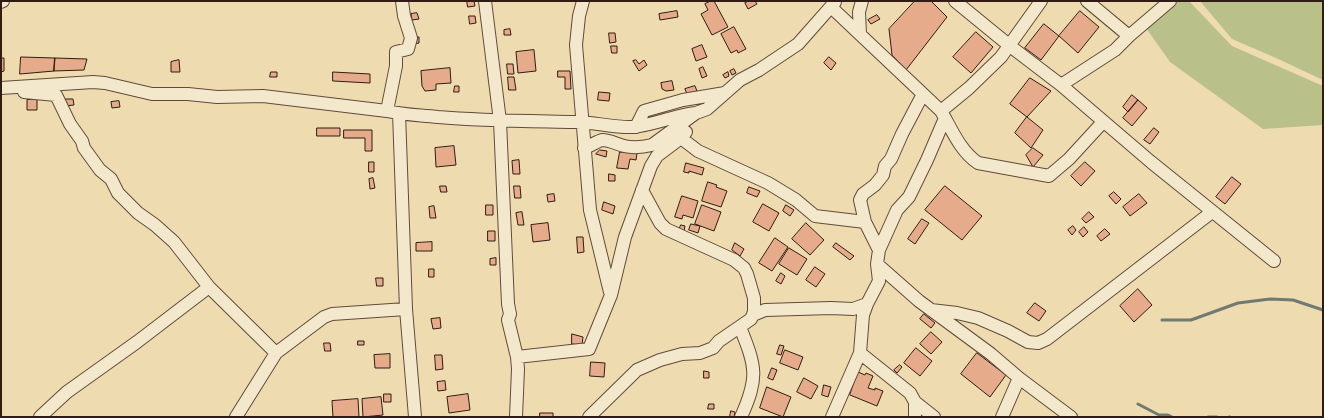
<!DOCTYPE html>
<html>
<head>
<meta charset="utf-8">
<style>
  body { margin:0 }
  #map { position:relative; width:1324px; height:418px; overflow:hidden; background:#eedcb0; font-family:Vollkorn,serif }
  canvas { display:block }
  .frame { position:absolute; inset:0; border:2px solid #311b13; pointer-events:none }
</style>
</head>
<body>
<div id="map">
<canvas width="1324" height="418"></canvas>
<div class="frame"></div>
</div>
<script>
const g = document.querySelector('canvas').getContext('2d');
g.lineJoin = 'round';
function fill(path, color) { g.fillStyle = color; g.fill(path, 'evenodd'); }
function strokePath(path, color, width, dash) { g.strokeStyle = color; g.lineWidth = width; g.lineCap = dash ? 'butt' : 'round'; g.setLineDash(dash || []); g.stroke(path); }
fill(new Path2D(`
  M1175,1H1189L1232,46L1323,86V125L1263,129L1170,62L1146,28Z
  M1200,1H1323V80L1276,58L1232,39Z`), '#bac08a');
strokePath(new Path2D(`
  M1162,320H1191L1238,303L1270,299L1293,300L1323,310
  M1138,404L1159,415H1168L1172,417
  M1208,417H1217
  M1229,417H1230`), '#717a72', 3);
const building = new Path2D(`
  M467,1H474L475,6L468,7Z
  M711,1H714L728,27L712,35L701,14L708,10L705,4Z
  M749,1H755L757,4L748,9L745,3Z
  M915,1H931L947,17L906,70L892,55L889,29Z
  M677,11L678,17L660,20L659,14Z
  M1080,11L1099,27L1078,53L1059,36Z
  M417,13L419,19L412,20L411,14Z
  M877,15L880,19L871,24L868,20Z
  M469,16H475L476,23L470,24Z
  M1044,24L1059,36L1041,60L1025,48Z
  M734,27L746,49L738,53L737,50L731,53L721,34Z
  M510,29L511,35H504V30Z
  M976,32L993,47L971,73L953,57Z
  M609,33H615L616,42L610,43Z
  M413,37H419V43L414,44Z
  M702,45L707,57L696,61L692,49Z
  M611,46H617V53H612Z
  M534,50L536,71L518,73L516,52Z
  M21,57L55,58L54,71L20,74Z
  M829,57L836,63L831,70L824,63Z
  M1,58H4V71L1,72Z
  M55,58L87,59L84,70L54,71Z
  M179,60L180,72H171V62Z
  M636,60L639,64L644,60L647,65L639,71L633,61Z
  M507,64H513L514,74H508Z
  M703,67L707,76L702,78L699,69Z
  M450,68L451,83L436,84V90L425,91L422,86L421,71Z
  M734,69L736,73L732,75L730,71Z
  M558,71H570L571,89H565V77H558Z
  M271,72H277V77H270Z
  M333,72L370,74V83L333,81Z
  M728,72L729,76L725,78L723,75Z
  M508,77H514L516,90H509Z
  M1030,78L1051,91L1027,117L1010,104Z
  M672,81L674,90L666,91L662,89L661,83Z
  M455,86H459V92H454Z
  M695,86L697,91L687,94L685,89Z
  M599,92L610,93L609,101L598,100Z
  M1132,95L1138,100L1128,112L1123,107Z
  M37,99V110H27V100Z
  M64,99H73L74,105L64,106Z
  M1138,100L1147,108L1132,126L1123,118Z
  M119,101L120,107L112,108L111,102Z
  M1027,117L1043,130L1031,148L1015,133Z
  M317,128H340V136H317Z
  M1154,128L1159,132L1150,144L1144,140Z
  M344,130H372V151H365V138H344Z
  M454,146L456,165L436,167L435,148Z
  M1033,148L1043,155L1033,167L1026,155Z
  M600,150L607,151L606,157L596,154Z
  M620,152L637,153L636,160L630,159L628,169L617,168Z
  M519,160L520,174H513L512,161Z
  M369,162H374V172H369Z
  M1085,162L1095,171L1081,186L1071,176Z
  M686,163L704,168L702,175L689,171V173L684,172Z
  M609,174L615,175V181H609Z
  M1232,177L1241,184L1225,204L1216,197Z
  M373,178L375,188L370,189L369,179Z
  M708,182L717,185L716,187L727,191L721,207L702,201Z
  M440,186H446L447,192H441Z
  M514,186H520L521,198H515Z
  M945,186L982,216L962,240L925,210Z
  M749,187L760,191L757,197L747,193Z
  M1114,192L1121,199L1116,204L1109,196Z
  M554,194L555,201L548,202L547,195Z
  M1139,194L1147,203L1130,216L1123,207Z
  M682,196L698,201L693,218L683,215L682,219L675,217Z
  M604,202L615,206L613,214L602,210Z
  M763,204L779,213L769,231L753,222Z
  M486,205H493V215H486Z
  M702,205L721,212L714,231L695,224Z
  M786,205L794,210L790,216L783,211Z
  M434,206L436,218H430L429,207Z
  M522,212L524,225H518L516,213Z
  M1089,212L1094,217L1086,223L1082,219Z
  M922,219L929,223L915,244L908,239Z
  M548,223L550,240L533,242L531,225Z
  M806,223L824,240L810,255L792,239Z
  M691,224L700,226L698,233L689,230Z
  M681,225L685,226L684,231L679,230Z
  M1073,226L1076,230L1072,235L1068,230Z
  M1084,227L1088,232L1083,237L1079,232Z
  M1105,229L1110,234L1101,241L1097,236Z
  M488,231H495V241H488Z
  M577,237H583L584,252L578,253Z
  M775,238L788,247L772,271L759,263Z
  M432,242V251H416V243Z
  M735,243L744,249L740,256L732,250Z
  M836,243L854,256L850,260L833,247Z
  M789,248L807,259L797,275L779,264Z
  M496,258V265H490V259Z
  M815,267L825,274L816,287L806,280Z
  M429,269H434V277H429Z
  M781,273L785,276L781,284L776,281Z
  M376,278H383V286H377Z
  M1138,289L1152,305L1134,322L1120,306Z
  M1035,303L1046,311L1039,321L1027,313Z
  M924,314L935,323L931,328L920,319Z
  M440,318L441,328L433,329L431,319Z
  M931,332L942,342L931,354L920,344Z
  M572,334L583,337L582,345L572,344Z
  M358,341H364V345H358Z
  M324,343H330L331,351H325Z
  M780,345L784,346L781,355L777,354Z
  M916,348L932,361L920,376L904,363Z
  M785,350L803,357L798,370L780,363Z
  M977,353L1006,375L990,397L961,374Z
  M390,354V368H375L374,355Z
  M435,355H442L443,369L436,370Z
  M591,362L605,363L604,377L590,376Z
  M900,365L902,367L897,373L894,370Z
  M772,368L777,370L773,380L768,378Z
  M704,371L709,372V378H704Z
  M858,372L865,375L866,373L873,376L868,388L875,390V388L883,391L877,406L850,395Z
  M804,378L818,386L811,399L797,392Z
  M445,381L446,390L438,391L437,382Z
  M824,385L831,387L828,397L822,395Z
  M767,387L791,397L783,417L760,408Z
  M384,394H391V402H384Z
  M468,394L470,410L449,413L447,397Z
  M381,397L383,415L363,417L362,399Z
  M358,399L359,417H333L332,401Z
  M709,404H714V409H708Z
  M731,411L735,412L734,417H730Z
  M540,413H553V417H540Z`);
fill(building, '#e5ab8a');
strokePath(building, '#311b13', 1);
const street = new Path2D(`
  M485,1L500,121L508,304L510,314L508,320L517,357L518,369L516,417
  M583,1L579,16L576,45L590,210L610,292
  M955,1L1010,46L1061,85L1151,162L1274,261
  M1087,1L1129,36
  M1,2L3,1
  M831,7L941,111C951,128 960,151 978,163L1049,176L1069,159L1103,122
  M860,34L859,12L862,1
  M1061,85L1115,50L1129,36L1170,1
  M1,88L93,82L105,83L152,94H188L217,97L263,96L387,111C404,115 421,115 438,117C484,121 530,121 576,122C595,122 614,128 633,127C655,125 675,115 696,113
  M24,92L56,95L70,124L82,141L84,148L100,170L111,179L118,193L138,213L155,225L174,242L209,287L276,353
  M387,111L396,66V52L408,49L411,38L404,16L402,1
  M941,111L969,88L1001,57L1041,1
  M636,127L644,111L683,100L725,93
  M686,132L681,138L698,151L768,183L796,200L815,216L865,222L879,250
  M584,148C590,146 598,141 602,140C610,140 616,144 624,146C632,148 644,147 652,145L696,113L707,109L740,80L759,70L798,44L835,2
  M865,222L860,200L863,194L875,185L883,175L885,166L891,159L902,134L923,94
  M877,264L919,301L991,354L1019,378L1071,417
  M406,309L415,417
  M931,310L957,313L978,318L1008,331L1028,342L1038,343L1047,339L1212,212
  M753,315L765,310L831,308L853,309L867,304
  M740,327C756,367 759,377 741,417
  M860,353L910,393L915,402V417
  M517,357L589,349L611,295L625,237L651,166L657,156L681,138
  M915,402L934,417
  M40,417L67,392L137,342L209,287
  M236,417L276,353L324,317L332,314L406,309L399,113
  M589,417L637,370L660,360L682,354L700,353L713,348L719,341L751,319L754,312V298L747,274L744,268L734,260L666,229L660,223L642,190
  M832,417L860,353L863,315L867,304L879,281L877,264L879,250L897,210L909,197L927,160L945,118
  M1002,417L1019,378`);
strokePath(street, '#604b3a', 14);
strokePath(street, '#f4e8cc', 12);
</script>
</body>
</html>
